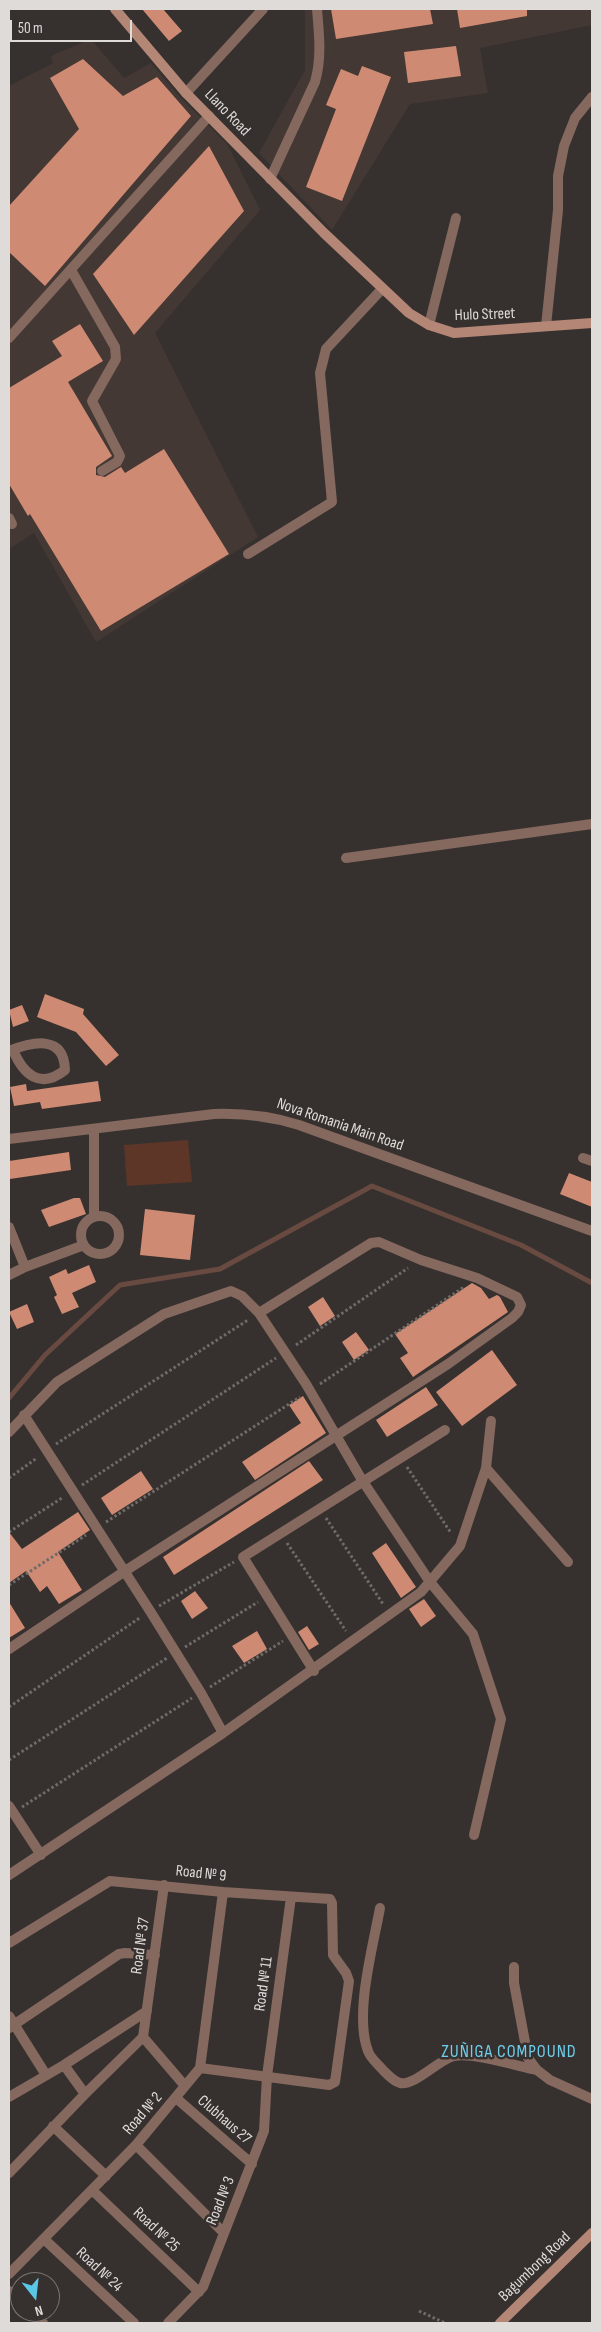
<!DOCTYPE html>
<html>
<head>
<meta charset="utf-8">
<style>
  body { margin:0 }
  #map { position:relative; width:601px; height:2332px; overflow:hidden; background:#36312f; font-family:"Sofia Sans Condensed",sans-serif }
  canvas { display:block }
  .frame { position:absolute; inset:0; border:10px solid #dedbd9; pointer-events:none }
  .north { position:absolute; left:10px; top:2272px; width:50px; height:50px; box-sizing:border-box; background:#36312f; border:1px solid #797573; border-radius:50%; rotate:164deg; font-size:14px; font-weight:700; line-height:20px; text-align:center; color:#dedbd9 }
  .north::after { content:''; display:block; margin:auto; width:18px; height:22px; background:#5bc7e7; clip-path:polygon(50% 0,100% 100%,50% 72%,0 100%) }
  .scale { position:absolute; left:10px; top:20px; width:122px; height:22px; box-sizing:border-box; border:2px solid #dedbd9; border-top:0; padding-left:6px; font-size:15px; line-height:18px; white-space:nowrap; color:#dedbd9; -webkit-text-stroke:4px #36312f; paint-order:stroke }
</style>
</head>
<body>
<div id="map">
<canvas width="601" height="2332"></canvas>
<div class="frame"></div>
<div class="north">N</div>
<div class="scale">50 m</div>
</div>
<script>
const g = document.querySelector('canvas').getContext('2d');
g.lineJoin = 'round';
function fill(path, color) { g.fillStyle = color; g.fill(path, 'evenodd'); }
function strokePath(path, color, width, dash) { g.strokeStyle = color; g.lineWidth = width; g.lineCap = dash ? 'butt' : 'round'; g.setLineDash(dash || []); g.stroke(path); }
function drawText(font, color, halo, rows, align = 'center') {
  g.font = font + ' "Sofia Sans Condensed",sans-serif'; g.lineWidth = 5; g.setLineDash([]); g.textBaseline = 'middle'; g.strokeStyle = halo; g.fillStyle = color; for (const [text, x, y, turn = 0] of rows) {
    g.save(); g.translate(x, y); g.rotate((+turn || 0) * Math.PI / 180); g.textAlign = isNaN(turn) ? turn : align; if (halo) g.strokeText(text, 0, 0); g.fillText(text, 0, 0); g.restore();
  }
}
fill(new Path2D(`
  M305,9H592V25L480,48L488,93L410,104L332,230L259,153L305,70Z
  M91,39L124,78L151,63L181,98L227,144L260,210L155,333L258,537L96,642L34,533L9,549V86L53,63L51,56Z`), '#443834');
fill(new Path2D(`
  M188,1140L192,1182L127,1186L124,1145Z`), '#5d3628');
strokePath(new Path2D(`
  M9,1398L45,1355L120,1285L220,1269L372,1186L521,1245L592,1283`), '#684a41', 5);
fill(new Path2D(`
  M142,9H163L182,31L169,41Z
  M331,9H430L433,24L336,39Z
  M457,9H527V16L460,28Z
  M456,46L461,76L408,83L404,52Z
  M83,59L123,96L157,77L191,116L45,286L9,252V206L79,129L50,78Z
  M362,66L391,77L342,201L306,187L336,109L326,105L341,69L358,76Z
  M209,146L244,211L134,335L93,274Z
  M80,324L103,361L68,382L112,456L96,467V475L105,477L121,467L125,473L164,449L229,554L101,631L30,514L28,516L9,484V388L62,356L52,341Z
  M45,994L84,1009L83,1014L119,1055L106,1066L76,1032L37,1017Z
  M22,1005L29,1021L13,1027L9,1010Z
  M98,1081L101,1101L42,1109L40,1102L14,1106L10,1087L26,1084L27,1091Z
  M69,1152L71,1170L10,1179L9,1161Z
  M569,1173L592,1182V1207L560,1194Z
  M74,1198H80L86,1214L49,1227L41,1210Z
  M145,1209L195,1215L190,1260L140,1255Z
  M89,1265L96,1282L72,1293L79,1307L62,1314L54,1297L57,1295L49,1277L66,1269L68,1274Z
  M472,1283L481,1288L489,1299L497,1295L500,1297L508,1312L413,1377L400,1358L408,1353L395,1334Z
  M323,1297L335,1316L320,1326L308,1307Z
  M27,1304L34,1322L17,1329L9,1312Z
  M356,1332L369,1350L354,1360L342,1342Z
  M492,1350L517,1385L462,1426L436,1392Z
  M426,1387L438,1405L387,1437L376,1420Z
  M303,1396L326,1433L255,1480L242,1462L301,1423L289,1405Z
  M309,1461L323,1480L174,1575L163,1557Z
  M141,1471L153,1489L112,1515L101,1498Z
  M78,1512L90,1530L58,1552L82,1590L59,1604L47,1586L40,1592L26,1571L9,1583V1532L22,1549Z
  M386,1543L416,1587L401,1598L372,1553Z
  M195,1591L208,1608L192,1619L181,1601Z
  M424,1599L436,1616L421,1627L409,1609Z
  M9,1602L25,1628L9,1638Z
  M307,1626L319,1644L309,1650L298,1632Z
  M257,1631L267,1649L244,1663L232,1646Z`), '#ce8a73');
strokePath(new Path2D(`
  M296,1345L408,1268
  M320,1384L464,1287
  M56,1444L248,1320
  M407,1467L451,1533
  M9,1478L37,1458
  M82,1485L276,1358
  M326,1518L383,1604
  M106,1522L300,1397
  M9,1532L62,1498
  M287,1543L346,1631
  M9,1585L86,1535
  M159,1606L234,1562
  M185,1647L258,1602
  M210,1687L283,1641
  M9,1707L141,1617
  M9,1760L167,1658
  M22,1807L192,1698
  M419,2311L445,2323`), '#6f6b69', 3, [2.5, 2.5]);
strokePath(new Path2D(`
  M270,179L315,82C322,57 319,34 317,9
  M71,270L115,347L116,359L92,401L120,456L117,462L102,471
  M429,325L456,218
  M546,326L558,210V176L564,146L575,118L592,97
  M9,338L209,116
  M9,518L12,524
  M346,858L592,824
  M430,1582L473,1634L501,1719L474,1835`), '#85685e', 10);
strokePath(new Path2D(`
  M186,93L263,9
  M248,554L332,502L320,373L326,349L382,289
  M9,1051C32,1042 64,1034 65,1070C40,1090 23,1074 13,1050
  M9,1139L214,1114C244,1113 270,1116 299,1125L592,1231
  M583,1158L592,1161
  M94,1216V1129
  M81 1235a19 19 0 1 1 38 0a19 19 0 1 1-38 0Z
  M9,1227L25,1267L9,1275
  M25,1267L84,1245
  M24,1415L150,1611L201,1693L223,1733
  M9,1432L57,1382L164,1314L231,1291L242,1296L259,1313L306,1384L362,1480L430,1582
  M486,1468L568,1562
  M9,1649L125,1571L448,1364L512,1318L518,1312L521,1305L517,1297L477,1278L421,1260L379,1242L371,1243L259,1313
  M314,1671L243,1557L445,1430
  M9,1806L41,1855
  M9,1875L223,1733L421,1592L460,1546L486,1468L491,1421
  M164,1885L143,2037L185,2086
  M380,1908C373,1947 354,2014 368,2051C370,2058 378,2064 382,2069C387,2074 393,2081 400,2083C415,2086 438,2060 454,2056C472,2052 517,2066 537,2070
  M9,1943L110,1881L223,1892L330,1899L332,1903L333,1955L346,1973L349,1981L335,2082L329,2085L200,2068
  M514,1967V1983L528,2058L537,2070L550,2080L592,2099
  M9,2016L46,2075
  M9,2028L119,1954L125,1953L155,1955
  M64,2065L85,2094
  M200,2068L223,1892
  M9,2097L64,2065L147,2011
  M176,2098L252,2164
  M53,2126L106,2176
  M136,2145L224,2233
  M9,2173L85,2094L143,2037
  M92,2190L199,2292
  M44,2239L134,2323
  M9,2274L136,2145L200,2068
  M9,2291L20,2302
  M31,2312L43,2323
  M168,2323L203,2287L264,2131L267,2076L291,1897`), '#85685e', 10);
strokePath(new Path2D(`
  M115,9L186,93L324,233L409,313L429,325L454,333L592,323
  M500,2323L592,2233`), '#b48676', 10);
drawText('16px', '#dedbd9', '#36312f', [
  ["Llano Road",227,113,46],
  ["Hulo Street",485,315,-2],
  ["Nova Romania Main Road",340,1125,19],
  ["Road № 9",201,1874,6],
  ["Road № 37",141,1946,-82],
  ["Road № 11",264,1984,-82],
  ["Road № 2",143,2114,-49],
  ["Clubhaus 27",224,2120,41],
  ["Road № 3",221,2201,-68],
  ["Road № 25",156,2230,43],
  ["Bagumbong Road",535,2267,-44],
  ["Road № 24",99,2270,43]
]);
g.letterSpacing = '1px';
drawText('18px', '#6eceec', '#36312f', [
  ["ZUÑIGA COMPOUND",509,2052]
]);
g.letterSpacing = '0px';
</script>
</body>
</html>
